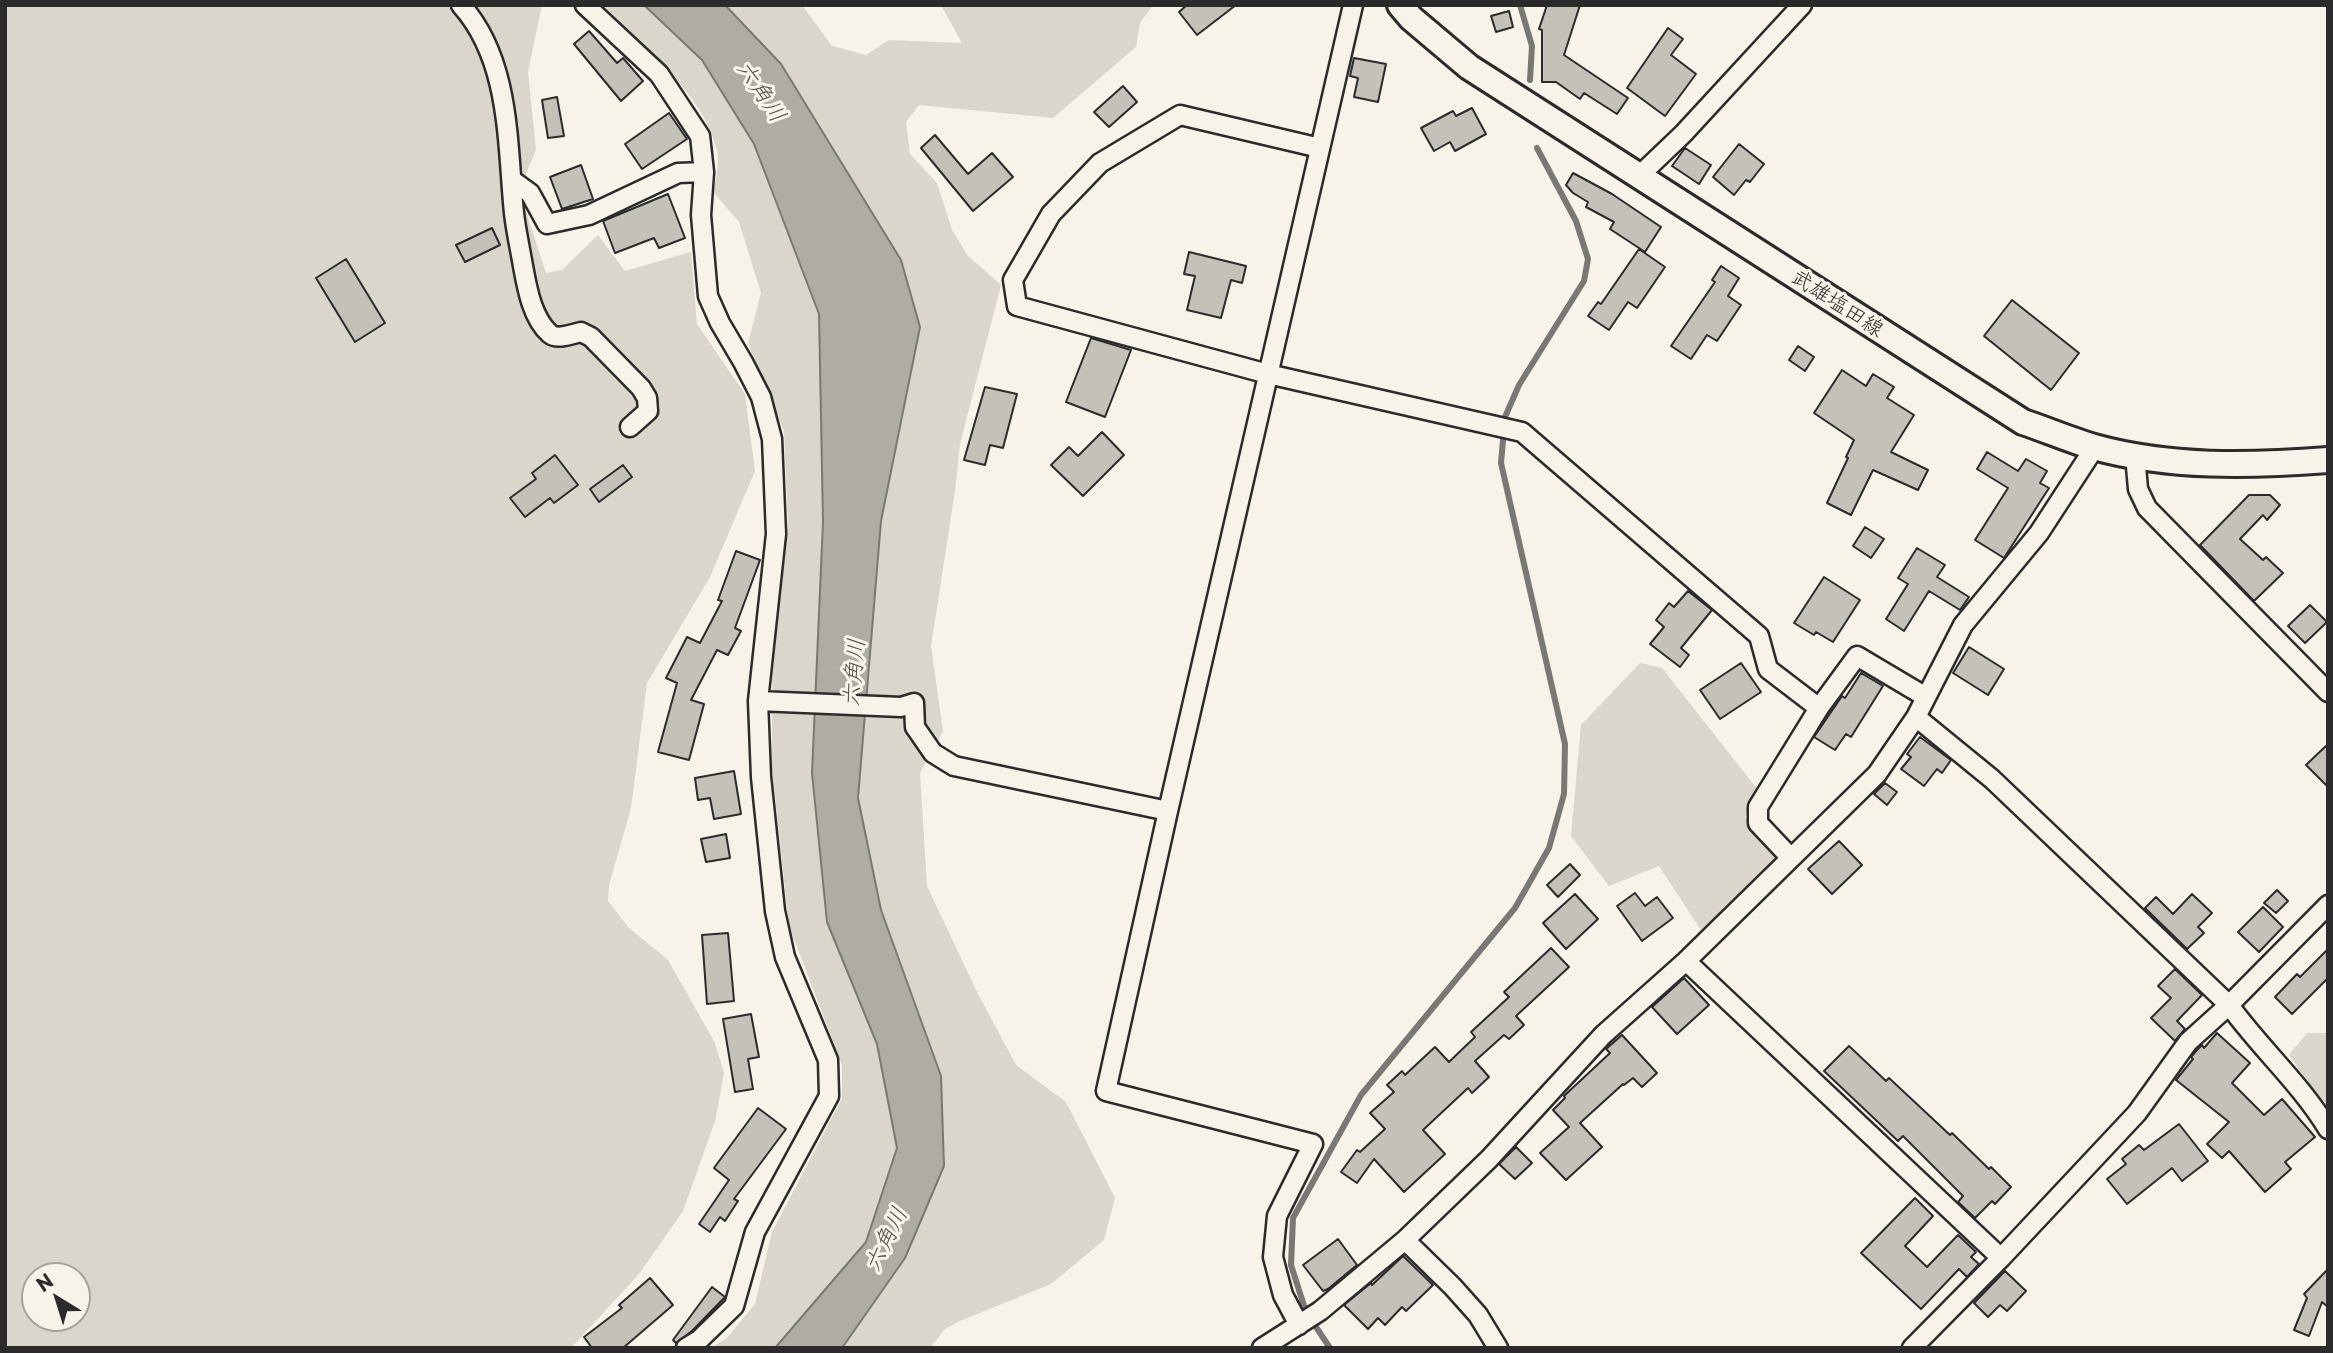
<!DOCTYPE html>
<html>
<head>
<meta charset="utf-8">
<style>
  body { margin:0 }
  #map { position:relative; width:2333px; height:1353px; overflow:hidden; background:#f7f3e8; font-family:"Playpen Sans",sans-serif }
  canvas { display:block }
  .frame { position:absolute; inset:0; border:7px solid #2b2b2b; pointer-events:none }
  .north { position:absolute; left:21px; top:1262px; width:70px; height:70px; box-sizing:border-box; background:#f7f3e8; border:2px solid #a5a39c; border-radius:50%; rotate:322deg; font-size:19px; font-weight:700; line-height:28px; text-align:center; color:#2b2b2b }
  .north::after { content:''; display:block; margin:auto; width:24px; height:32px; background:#2b2b2b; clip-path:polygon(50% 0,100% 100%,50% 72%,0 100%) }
</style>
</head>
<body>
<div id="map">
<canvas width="2333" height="1353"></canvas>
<div class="frame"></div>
<div class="north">N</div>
</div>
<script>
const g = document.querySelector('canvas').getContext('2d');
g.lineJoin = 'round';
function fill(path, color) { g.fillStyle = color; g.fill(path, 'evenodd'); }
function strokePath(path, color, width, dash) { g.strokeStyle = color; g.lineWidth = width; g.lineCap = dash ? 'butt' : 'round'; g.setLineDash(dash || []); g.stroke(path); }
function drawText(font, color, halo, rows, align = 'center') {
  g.font = font + ' "Playpen Sans","Klee One",sans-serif'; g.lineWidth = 6; g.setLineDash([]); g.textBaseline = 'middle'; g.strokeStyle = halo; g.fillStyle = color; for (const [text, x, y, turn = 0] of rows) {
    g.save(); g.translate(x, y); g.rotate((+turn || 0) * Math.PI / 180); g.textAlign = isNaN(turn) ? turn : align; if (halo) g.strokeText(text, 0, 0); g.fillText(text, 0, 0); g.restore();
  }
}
fill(new Path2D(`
  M5,5H542L528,72L536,150L519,190L546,273L562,270L598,235L625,271L691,252L697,324L745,394L755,471L710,577L647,683L631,808L609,885L608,901L628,927L668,960L715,1043L724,1073L715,1121L683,1211L639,1274L571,1348H5ZM35,1276H77V1318H35Z
  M596,5H644L702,60L754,144L819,314L823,522L812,773L827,922L877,1044L897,1148L867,1242L775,1348H711L727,1338L755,1304L772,1232L842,1098V1065L789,926L772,769V679L788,524L784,431L748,343L761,293L739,222L714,193C715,180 720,162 717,150C704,93 638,42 596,5Z
  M725,5H802L832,46L866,55L889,40L962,43L941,5H1153L1140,23L1136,47L1053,118L919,105L906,122L910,154L937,183L952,230L968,256L1001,285L960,444L955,491L931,646L943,731L920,773L927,886L977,992L1016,1065L1066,1102L1115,1198L1104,1240L1051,1284L960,1321L945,1329L930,1348H842L905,1258L941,1076L881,910L858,798L881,521L920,327L781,64Z
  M1640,663L1662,668L1758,790L1745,817L1780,857L1701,930L1659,866L1609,886L1571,836L1581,725Z
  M2307,1033H2328V1111L2289,1055Z`), '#dad6cc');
const water = new Path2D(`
  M644,5H725L781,64L901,260L920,327L881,521L858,798L881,910L941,1076L944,1166L905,1258L842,1348H775L866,1242L897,1148L877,1044L827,922L812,773L823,522L819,314L754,144L702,60Z`);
fill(water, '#afaca4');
strokePath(water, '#7a7874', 2);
strokePath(new Path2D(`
  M1520,5L1532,46L1530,80
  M1330,1348L1306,1312L1291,1265L1293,1218L1361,1095L1515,908L1549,848L1564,794L1565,744L1501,463L1505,417L1519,385L1584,281L1588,259L1576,221L1537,148`), '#7a7874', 6);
const building = new Path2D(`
  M1187,5H1236L1197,35L1179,12Z
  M1547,5H1580L1564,55L1628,98L1617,114L1584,93L1580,99L1556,82H1542V30L1539,29Z
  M1509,11L1513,27L1496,32L1491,16Z
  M1668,28L1683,39L1671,55L1696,74L1665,116L1627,88Z
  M589,31L617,63L623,58L643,81L621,101L574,44Z
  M1354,58L1386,64L1378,102L1354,97L1358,78L1350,76Z
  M1123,86L1137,102L1109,127L1094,112Z
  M557,97L564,136L548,138L542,100Z
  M1472,108L1486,134L1455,151L1450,142L1434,151L1421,128L1453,111L1456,116Z
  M669,113L687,139L642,169L625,144Z
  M935,135L968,174L992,153L1013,177L973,211L921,148Z
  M1739,144L1764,164L1750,182L1746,180L1734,195L1713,177Z
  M1685,148L1711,165L1699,184L1672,166Z
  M581,165L593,199L562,209L550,177Z
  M1573,173L1612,194L1661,227L1645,252L1610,229L1614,222L1586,207L1588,202L1573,193L1566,185Z
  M668,194L685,238L659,248L654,238L615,253L603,221Z
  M492,228L500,245L465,262L456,245Z
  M1639,249L1665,267L1637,308L1628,302L1609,330L1588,316L1598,302L1601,304Z
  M1189,252L1246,266L1242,283L1231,280L1221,318L1187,310L1195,276L1184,274Z
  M346,259L385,323L355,342L316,278Z
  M1721,266L1739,278L1728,296L1741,305L1717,341L1707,335L1691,359L1671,346L1715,282L1712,280Z
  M2012,300L2079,353L2051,390L1984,336Z
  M1091,338L1131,350L1105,417L1066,402Z
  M1798,346L1814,357L1805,371L1789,360Z
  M1842,370L1866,386L1873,374L1894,387L1887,398L1914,415L1891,452L1928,470L1918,490L1873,470L1851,515L1827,503L1848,458L1846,457L1854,440L1814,413Z
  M985,387L1017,394L1003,448L990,445L985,465L964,460Z
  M1102,432L1124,455L1083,496L1051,465L1069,447L1078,456Z
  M1987,452L2018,471L2026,459L2047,471L2040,483L2049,488L2004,558L1975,540L2008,488L1977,469Z
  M555,455L578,485L554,503L550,498L525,517L510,498L536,479L532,473Z
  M623,465L632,477L599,502L590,489Z
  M2249,495H2270L2280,505L2267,520L2263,515L2240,539L2263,560L2266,557L2283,573L2254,601L2200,545Z
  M1865,527L1884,539L1871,558L1853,546Z
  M1917,548L1945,565L1937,577L1969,597L1960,610L1929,591L1904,631L1886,619L1908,584L1898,578Z
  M736,551L760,560L735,628L741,631L728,655L717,650L691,700L704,704L689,760L658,752L677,683L666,678L687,637L700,643L722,601L718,600Z
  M1824,577L1860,600L1833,642L1816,632L1814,635L1794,623Z
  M1688,591L1712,610L1681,648L1689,655L1680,667L1650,644L1664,627L1656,620L1669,603L1674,607Z
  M2310,605L2327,622L2305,643L2288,626Z
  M1969,647L2004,669L1988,695L1953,673Z
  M1741,663L1761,692L1720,719L1700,690Z
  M1861,673L1883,686L1851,737L1846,734L1835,750L1814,737L1842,696L1845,698Z
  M1920,737L1951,760L1942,773L1937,769L1924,786L1901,769L1911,757L1907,754Z
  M2328,744V787L2306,765Z
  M734,771L741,814L714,819L710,798L698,800L695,778Z
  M1885,783L1897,792L1887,805L1874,794Z
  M726,834L730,858L706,862L701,839Z
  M1839,841L1862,865L1832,894L1808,869Z
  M1570,864L1580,875L1558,897L1547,885Z
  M2277,890L2288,901L2276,913L2264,903Z
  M1635,893L1645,906L1657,897L1673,918L1642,941L1617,906Z
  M1575,894L1598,919L1566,949L1543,923Z
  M2192,894L2212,913L2198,927L2204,933L2187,949L2145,908L2156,897L2173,914Z
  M2263,907L2283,927L2259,952L2238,932Z
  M728,933L734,1001L707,1004L702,935Z
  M1551,948L1569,967L1516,1016L1524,1025L1509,1039L1504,1035L1475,1061L1489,1077L1472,1093L1468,1088L1423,1130L1445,1154L1404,1192L1374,1159L1357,1183L1341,1172L1357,1150L1360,1152L1385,1129L1370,1113L1394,1092L1387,1085L1402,1071L1405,1075L1435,1047L1449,1062L1475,1037L1471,1032L1509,997L1504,992Z
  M2328,949V978L2292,1014L2275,997L2297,974L2300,977Z
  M2175,969L2202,995L2177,1021L2185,1029L2175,1041L2151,1018L2171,998L2158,986Z
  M1684,978L1709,1005L1677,1034L1652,1007Z
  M751,1014L759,1057L748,1059L753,1089L735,1092L723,1019Z
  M2217,1033L2250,1063L2232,1083L2264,1115L2282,1099L2315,1137L2285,1162L2291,1169L2265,1192L2229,1151L2222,1158L2207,1144L2229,1122L2176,1080L2193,1059L2191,1057L2197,1050L2202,1045L2204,1048Z
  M1622,1035L1657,1073L1642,1087L1633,1078L1624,1085L1623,1084L1580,1123L1602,1147L1566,1180L1540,1153L1569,1127L1553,1110L1565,1098L1564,1096L1610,1053L1606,1049Z
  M1849,1046L1886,1081L1889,1078L1950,1135L1952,1133L1989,1169L1991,1167L2011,1187L1995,1204L1992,1201L1975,1218L1958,1202L1963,1196L1903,1136L1898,1141L1824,1071Z
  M758,1108L786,1129L734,1199L738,1201L725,1221L720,1217L710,1232L699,1224L729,1180L714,1168Z
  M2179,1124L2208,1161L2182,1181L2172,1168L2127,1204L2107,1179L2126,1164L2122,1159L2139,1145L2144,1150Z
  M1516,1147L1532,1163L1515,1179L1499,1164Z
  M1915,1198L1933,1216L1905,1246L1927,1267L1958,1235L1976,1252L1971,1257L1979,1264L1967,1277L1959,1269L1921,1309L1861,1253Z
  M1338,1239L1357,1265L1328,1289L1323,1291L1303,1265Z
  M1403,1256L1433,1285L1406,1311L1402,1307L1385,1325L1378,1318L1368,1329L1344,1305L1371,1283L1372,1285Z
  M2328,1269V1307L2322,1302L2309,1336L2294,1330L2307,1298L2304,1294Z
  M2005,1271L2026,1291L2007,1311L2000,1305L1988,1317L1974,1303Z
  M650,1278L673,1305L623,1348H592L584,1337L622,1308L619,1305Z
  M712,1287L725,1297L692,1331L676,1343L673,1340Z`);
fill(building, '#c4c1b9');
strokePath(building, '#2b2b2b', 2);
const street = new Path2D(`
  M461,5C511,61 507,144 514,213C516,231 520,248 523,266C527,288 532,318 550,334C557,340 572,334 581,332L591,337L641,388L647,398L648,411L630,427
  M585,5L659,74L700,136L704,172L701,215L708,296L720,323L743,362L761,397L772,439L776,534L758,701L761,777L775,911L785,957L828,1060L829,1096L755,1232L734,1306L699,1340L686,1348
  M1320,148L1180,115L1100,163L1051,214L1013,280L1017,306L1268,374L1522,432L1759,636L1768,669L1819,708
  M1639,176L1683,134L1802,5
  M512,180L530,193L547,224L589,215L678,173L704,172
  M2135,455L2138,489L2147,508L2328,692
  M758,701L901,707L914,703L915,727L933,753L954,766L1168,811
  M1916,717L1992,779L2229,1005C2260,1048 2300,1083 2328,1129
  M1791,858L1758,823V807L1819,708L1857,656L1926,697
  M1686,961L2001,1258
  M1405,1240L1453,1287L1478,1315L1498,1348
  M1299,1325L1283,1295L1273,1257L1277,1216L1313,1144L1106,1091L1168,811L1353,5
  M1262,1348L1320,1311L1405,1240L1489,1159L1603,1035L1686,961L1877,774L1916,717L1963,625L2039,533L2095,447
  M1912,1348L2001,1258L2137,1113L2188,1042L2229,1005L2328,905`);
const secondary = new Path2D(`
  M1400,5L1411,18L1469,67L2023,422C2047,430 2070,440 2094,447C2170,468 2250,466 2328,460`);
strokePath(street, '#2b2b2b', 23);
strokePath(secondary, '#2b2b2b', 30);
strokePath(street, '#f7f3e8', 18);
strokePath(secondary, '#f7f3e8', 24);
drawText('21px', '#2b2b2b', '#f7f3e8', [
  ["武雄塩田線",1837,304,33]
]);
drawText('italic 23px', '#53524f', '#f7f3e8', [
  ["六角川",760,92,56],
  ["六角川",855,673,-85],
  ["六角川",887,1240,-64]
]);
</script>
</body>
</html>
